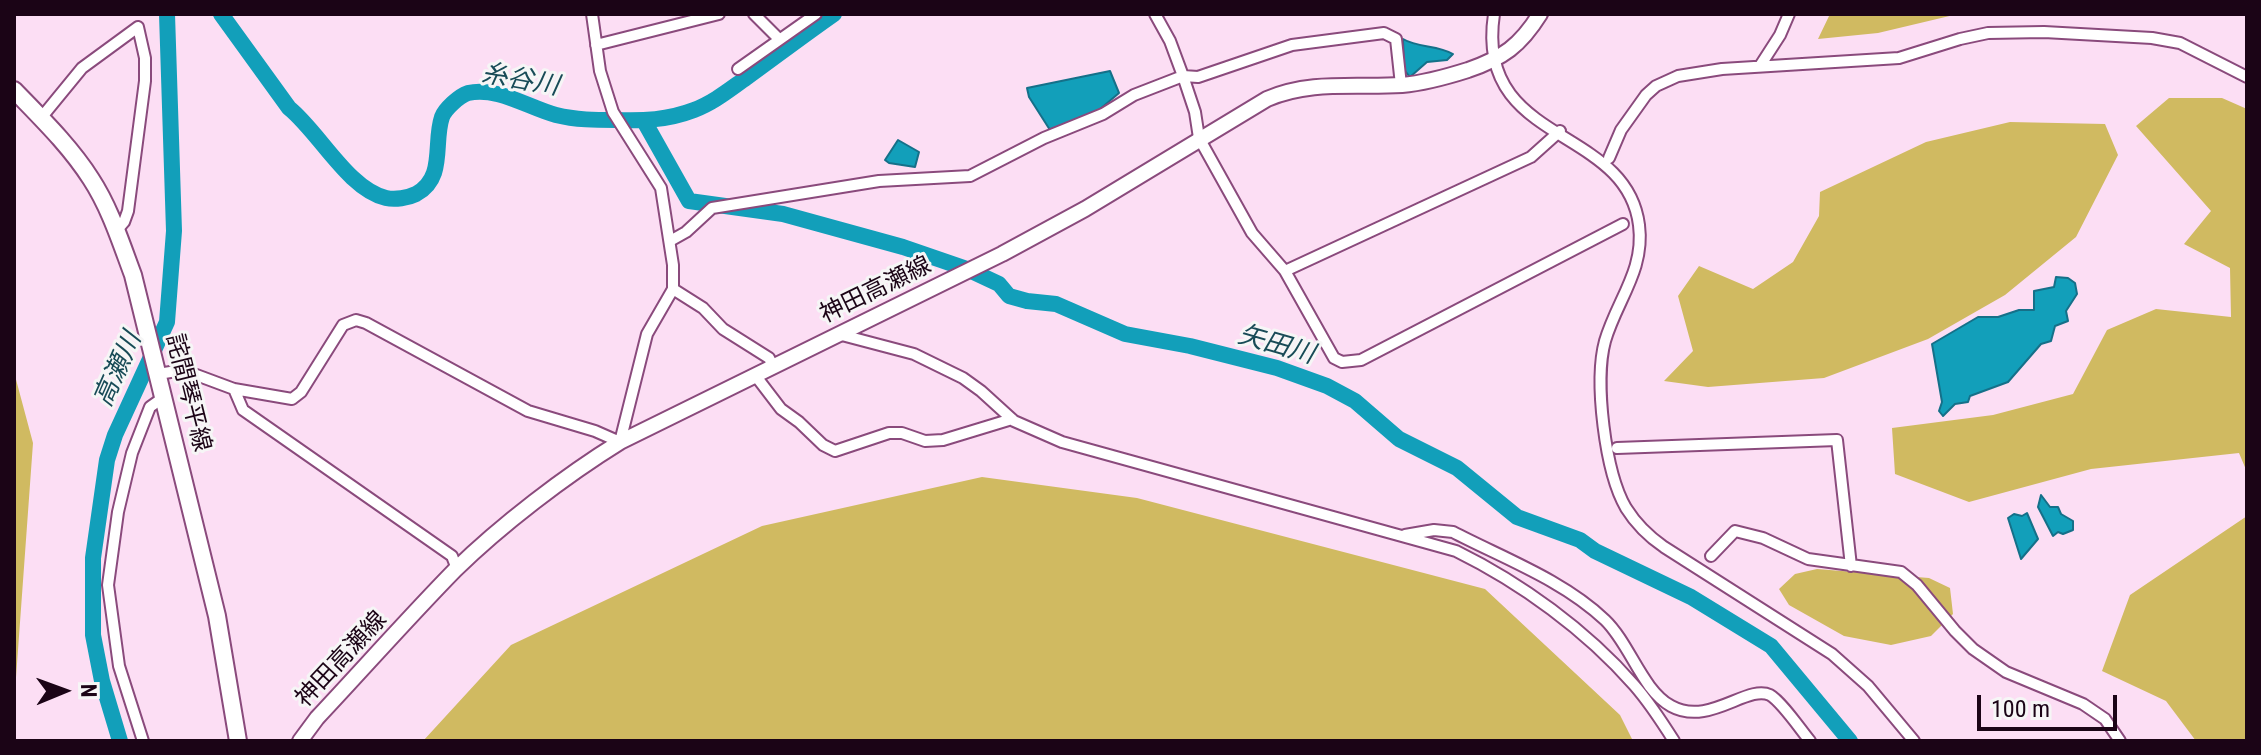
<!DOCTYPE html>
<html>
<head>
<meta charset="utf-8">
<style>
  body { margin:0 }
  #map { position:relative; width:2261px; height:755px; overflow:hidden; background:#fcdef4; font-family:"Roboto Condensed",sans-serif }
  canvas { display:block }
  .frame { position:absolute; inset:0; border:16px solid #1b0416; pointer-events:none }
  .north { position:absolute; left:24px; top:651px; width:80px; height:80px; -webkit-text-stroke:6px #f6f6f6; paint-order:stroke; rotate:89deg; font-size:22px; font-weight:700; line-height:32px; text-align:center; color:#1b0416 }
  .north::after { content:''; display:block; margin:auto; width:28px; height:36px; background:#1b0416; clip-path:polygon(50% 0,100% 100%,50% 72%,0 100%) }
  .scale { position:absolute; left:1977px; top:695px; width:140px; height:36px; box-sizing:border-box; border:4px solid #1b0416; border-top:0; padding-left:10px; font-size:24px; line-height:28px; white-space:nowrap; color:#1b0416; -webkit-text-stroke:6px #f6f6f6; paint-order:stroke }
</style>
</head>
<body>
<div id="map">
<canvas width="2261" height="755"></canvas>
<div class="frame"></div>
<div class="north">N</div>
<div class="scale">100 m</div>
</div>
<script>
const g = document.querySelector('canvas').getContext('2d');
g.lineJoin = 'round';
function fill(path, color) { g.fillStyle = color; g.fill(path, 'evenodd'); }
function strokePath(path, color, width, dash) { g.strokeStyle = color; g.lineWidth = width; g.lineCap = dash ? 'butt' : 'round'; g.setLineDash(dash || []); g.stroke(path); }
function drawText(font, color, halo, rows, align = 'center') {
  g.font = font + ' "Roboto Condensed","Noto Sans JP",sans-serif'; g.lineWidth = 6; g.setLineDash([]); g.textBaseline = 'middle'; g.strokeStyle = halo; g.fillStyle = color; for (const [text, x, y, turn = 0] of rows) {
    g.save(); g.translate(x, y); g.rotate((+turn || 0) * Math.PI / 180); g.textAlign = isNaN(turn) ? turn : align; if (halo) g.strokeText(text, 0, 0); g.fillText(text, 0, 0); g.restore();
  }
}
fill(new Path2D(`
  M1830,14H1958L1878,33L1818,39Z
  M2169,98H2222L2247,109V472L2239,453L2091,469L1969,502L1895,474L1892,428L1993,415L2073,394L2107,330L2156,309L2231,317L2230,268L2184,244L2211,211L2136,126Z
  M2010,122L2105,124L2118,155L2076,237L2005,295L1928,339L1824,378L1708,387L1664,381L1693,351L1678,296L1699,266L1753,289L1793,262L1819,216L1820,192L1926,142Z
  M14,372L33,443L14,705Z
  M982,477L1137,498L1485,589L1620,715L1633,741H423L511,645L762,526Z
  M2247,516V741H2196L2166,701L2102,671L2130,595Z
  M1817,569L1929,578L1950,588L1953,614L1931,636L1891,645L1844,636L1789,605L1779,589L1795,574Z`), '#d0ba61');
const water = new Path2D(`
  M1403,39C1418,48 1437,45 1453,54L1447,60L1427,62L1410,77L1404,70Z
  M1110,71L1119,93L1099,110L1050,130L1029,97L1027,88Z
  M898,140L919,152L915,167L889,163L885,160Z
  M2056,277L2068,278L2075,283L2077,294L2066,311L2068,321L2055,326L2051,341L2041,344L2008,382L1970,396L1968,402L1955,404L1943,416L1939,411L1942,402L1932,344L1978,317H1998L2019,310H2034V291L2054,287Z
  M2041,495L2050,507H2058L2061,514L2073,521V530L2063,534L2058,532L2053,536L2038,507Z
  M2027,513L2038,539L2021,559L2008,518L2014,514L2022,516Z`);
fill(water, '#129fba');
strokePath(water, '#157089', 2);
strokePath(new Path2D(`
  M221,14L289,108C319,132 348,189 386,198C395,200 408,198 416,194C446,178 433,143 442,117C445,109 459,96 468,93C497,86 529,108 556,115C576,120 596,120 616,120C643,121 668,120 694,110C713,103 729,90 746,78C775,57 804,35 834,14
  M644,121L689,201L783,214L903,247L967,269L999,284L1009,296L1027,301L1056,304L1125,334L1190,346L1277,368L1327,386L1355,401L1399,439L1457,468L1517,517L1580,540L1595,551L1691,597L1771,646L1850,741
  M120,741L102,681L93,635V558L107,460L115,435L167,322L174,231L167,14`), '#129fba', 16);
const minor = new Path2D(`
  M754,14L779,39
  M1155,14L1170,41L1183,76L1198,77L1292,45L1384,33L1396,39L1401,85
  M1494,14C1474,146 1626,124 1639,225C1645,270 1617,300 1605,341C1594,381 1605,472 1626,508C1636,524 1648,536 1664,547L1832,654L1868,686L1914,741
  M596,45L719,14
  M1760,66L1780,35L1789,14
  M738,69L816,14
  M41,118L82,68L138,27L145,58V81L128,211L124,222L117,230
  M1609,158L1621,130L1646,95L1656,86L1678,76L1722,69L1899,58L1960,39L1988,33L2044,32L2152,38L2180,43L2247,77
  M670,241L686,232L712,208L879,181L970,176L1044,138L1103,114L1134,95L1183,76L1195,112L1199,138L1252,233L1285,271L1334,358L1342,362L1361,360L1623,224
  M1285,271L1531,157L1560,131
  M673,289L703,308L723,329L769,358L773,366
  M838,334L914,354L963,378L981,391L1014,421L1062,442L1456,551C1521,583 1586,630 1634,685C1649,702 1662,722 1674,741
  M158,374L183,370L234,389L292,399L301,392L343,325L356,320L366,323L528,411L595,431L620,442L647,334L673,289V265L661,188L613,112L600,71L592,14
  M755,375L781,409L799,422L823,445L835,451L889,433H902L925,441L943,440L1012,419
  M234,389L243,410L452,556L457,569
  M1617,448L1837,440L1851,566
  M1405,535L1434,530L1453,532C1503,558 1563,580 1605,620C1630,644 1642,690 1671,706C1709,727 1747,684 1770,695C1782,702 1800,729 1810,741
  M1711,556L1735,531L1763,538L1808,559L1901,572L1917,585L1955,631L1973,649L2006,672L2083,704L2105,719L2120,741
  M143,741L119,666L108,585L118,512L132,453L150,407L164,397`);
const secondary = new Path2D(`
  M300,741L317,718C363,669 408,618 455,570C501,525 565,476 620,442L1002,254L1085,209L1267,99C1311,80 1355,88 1402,85C1425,83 1446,77 1468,70C1503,58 1520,46 1540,14`);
const primary = new Path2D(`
  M14,90C41,118 70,146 91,179C110,208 121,243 133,275L217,616L238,741`);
strokePath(minor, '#8a4a7c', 14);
strokePath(secondary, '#8a4a7c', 18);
strokePath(primary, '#8a4a7c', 20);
strokePath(minor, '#fff', 10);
strokePath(secondary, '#fff', 14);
strokePath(primary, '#fff', 16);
drawText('24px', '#1b0416', '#f6f6f6', [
  ["神田高瀬線",876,291,-26],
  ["詫間琴平線",187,393,76],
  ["神田高瀬線",342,660,-47]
]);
drawText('italic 26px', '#184b57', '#f6f6f6', [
  ["糸谷川",520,81,10],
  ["矢田川",1276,346,16],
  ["高瀬川",119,370,-66]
]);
</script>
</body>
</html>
